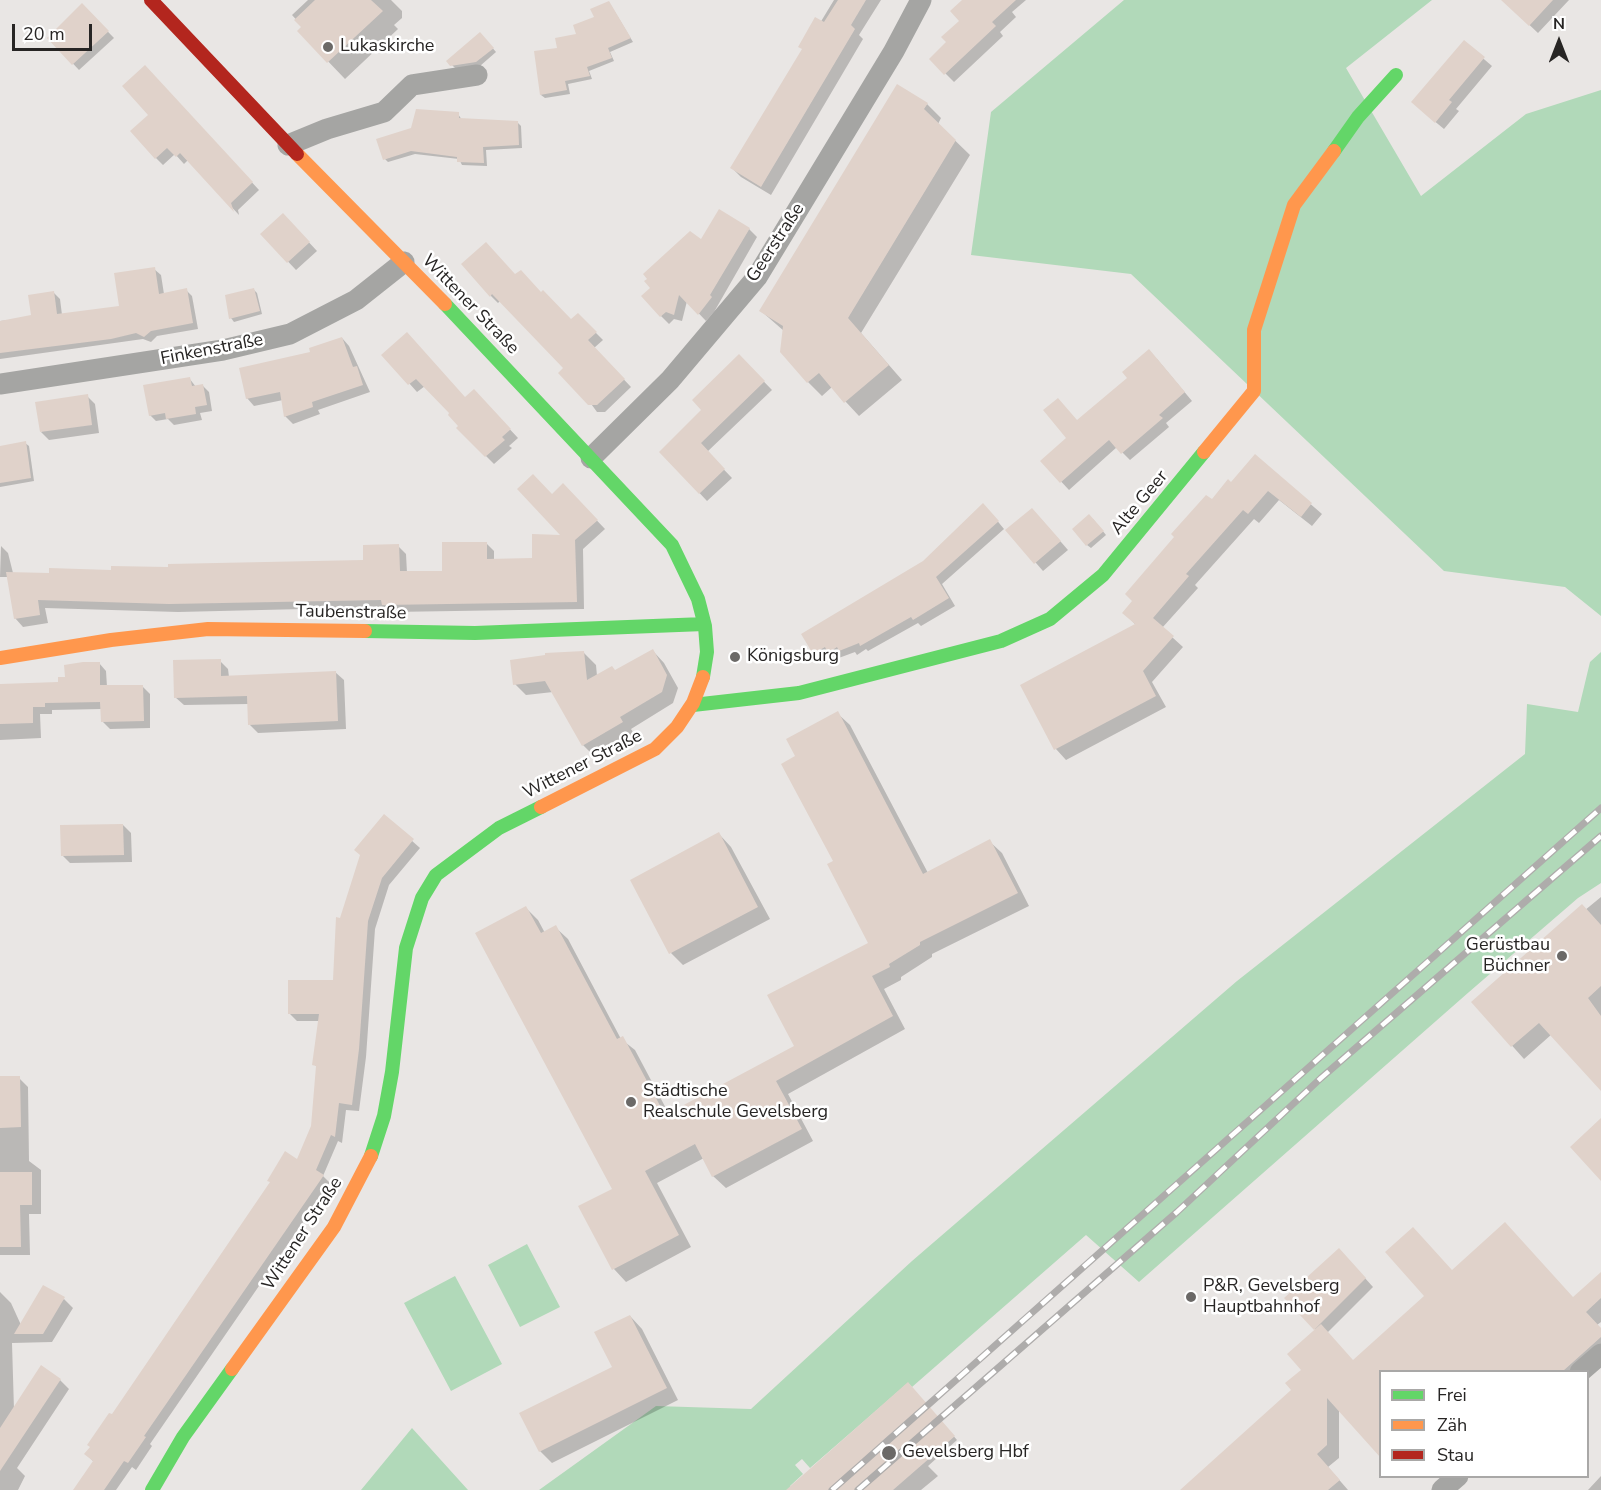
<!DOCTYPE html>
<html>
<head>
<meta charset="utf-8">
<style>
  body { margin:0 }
  #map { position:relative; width:1601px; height:1490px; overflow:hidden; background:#e9e6e4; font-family:"Nunito Sans",sans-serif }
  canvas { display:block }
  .legend { position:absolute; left:1379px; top:1370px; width:210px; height:108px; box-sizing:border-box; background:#fff; border:2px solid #a9a8a7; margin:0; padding:8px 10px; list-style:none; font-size:18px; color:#272524 }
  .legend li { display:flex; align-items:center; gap:12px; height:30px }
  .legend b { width:30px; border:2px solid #a9a8a7 }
  .north { position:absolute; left:1529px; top:12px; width:60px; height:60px; -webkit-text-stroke:4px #fff; paint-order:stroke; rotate:0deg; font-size:16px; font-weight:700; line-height:24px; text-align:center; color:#272524 }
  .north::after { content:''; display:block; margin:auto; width:21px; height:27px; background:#272524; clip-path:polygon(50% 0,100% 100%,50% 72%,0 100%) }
  .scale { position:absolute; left:12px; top:24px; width:80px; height:27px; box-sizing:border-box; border:3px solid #272524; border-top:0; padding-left:8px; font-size:18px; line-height:21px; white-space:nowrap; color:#272524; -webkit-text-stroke:4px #fff; paint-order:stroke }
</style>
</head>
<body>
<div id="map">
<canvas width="1601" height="1490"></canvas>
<ul class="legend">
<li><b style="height:8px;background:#63d668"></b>Frei</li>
<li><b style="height:8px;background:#ff974d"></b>Zäh</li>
<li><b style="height:8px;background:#b3261e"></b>Stau</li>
</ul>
<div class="north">N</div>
<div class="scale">20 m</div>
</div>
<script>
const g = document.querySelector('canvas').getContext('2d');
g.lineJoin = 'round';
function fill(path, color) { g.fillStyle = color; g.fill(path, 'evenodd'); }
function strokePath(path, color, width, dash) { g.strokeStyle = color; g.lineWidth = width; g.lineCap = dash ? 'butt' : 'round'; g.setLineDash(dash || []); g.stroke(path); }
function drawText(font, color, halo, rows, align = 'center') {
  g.font = font + ' "Nunito Sans",sans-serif'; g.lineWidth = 5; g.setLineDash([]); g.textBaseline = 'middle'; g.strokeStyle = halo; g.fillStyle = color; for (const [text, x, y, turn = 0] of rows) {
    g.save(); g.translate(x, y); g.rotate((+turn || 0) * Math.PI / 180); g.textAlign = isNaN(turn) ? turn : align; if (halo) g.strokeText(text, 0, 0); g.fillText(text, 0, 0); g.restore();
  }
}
fill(new Path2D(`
  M1124,0H1432L1346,68L1421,196L1526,114L1601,90V616L1565,587L1444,571L1131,274L971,255L991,112Z
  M1601,652V883L1578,898L1469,992L1139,1282L1086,1235L912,1387L908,1383L810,1468L802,1459L795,1465L803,1474L790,1486L793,1490H539L656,1406L751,1409L912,1261L1237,981L1525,754L1527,704L1578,712L1590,662Z
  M527,1244L560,1307L520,1327L488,1265Z
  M455,1276L502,1364L451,1391L404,1303Z
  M412,1428L468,1490H361Z`), '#b1d9b9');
fill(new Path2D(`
  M308,0H391L402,11V18L394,25L398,29L345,79L299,31L303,27L292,15Z
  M834,0H881L859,35L863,39L771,195L741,177L732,168Z
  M965,0H1026L1012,12L1016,17L1000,32L1003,36L954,82L931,59L948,42L961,21Z
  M1508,0H1569L1538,33L1505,2Z
  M609,2L633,42L610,52L614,61L589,71L592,79L568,84L570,94L545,98L541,95L559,49L577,35Z
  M82,5L114,38L79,70L49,38Z
  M483,37L496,52L480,66L456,69L448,61Z
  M1464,42L1492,66L1456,109L1459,111L1444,129L1421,110Z
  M152,74L259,190L238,210L239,215L188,160L184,164L175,154L163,165L156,158L150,115Z
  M927,104L941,118L938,124L970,155L861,333L902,380L859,416L832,387L822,396L808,382L784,331L761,311Z
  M458,114L462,120L517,122L521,126L522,148L486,150L487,166L462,165L459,159L415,154L388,162L385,159Z
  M291,223L317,251L296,270L262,234Z
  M749,229L757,237L714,312L706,321L687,301L682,321L674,319L669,324L661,316L701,242Z
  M463,264L515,276L571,320L578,315L603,340L594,348L631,387L605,412H597L565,368L500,301L498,303L491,296Z
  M154,269L161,275L164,294L186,290L192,296L198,329L157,336L151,342L143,339L0,359V321L33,317L53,292L60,299L62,315L120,308Z
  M253,289L257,293L262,314L234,322L231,318Z
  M342,338L349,346L370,392L318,410L320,414L293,424L285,416L283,400L254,406L247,398L312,353Z
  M384,355L466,399L474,391L518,438L509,446L512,448L494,464L458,428L461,426L451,413L425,386L417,392Z
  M739,356L772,390L707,452L732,478L707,501L661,452L703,410Z
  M1157,359L1192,401L1166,423L1169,427L1130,460L1117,447L1069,490L1042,461L1068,438L1078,421Z
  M189,378L196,387L203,386L209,392L212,411L200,413L202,420L174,425L168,419L156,421L150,415Z
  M87,396L95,404L99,433L49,440L41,432Z
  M25,443L29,446L34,481L0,487V447Z
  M1255,456L1322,514L1312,526L1279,500L1259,523L1254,519L1195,585L1198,588L1162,628L1183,647L1152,682L1166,707L1066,760L1056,749L1022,686L1136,625L1124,613L1212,501L1231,484Z
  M563,485L605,529L583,549L584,609L391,612L387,607L178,612L45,608L48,623L23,627L15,618L8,577H0L1,546L8,553L13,573L50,574L365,561L398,546L406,554L407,573H443L486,543L494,551V560L533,559L564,537Z
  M990,512L1004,529L942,584L955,606L921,626L918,623L868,651L866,649L857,655L855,652L836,659L831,654L821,660L815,653L803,634L924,562Z
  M1040,518L1068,550L1043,571L1008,531Z
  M1093,519L1106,535L1091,548L1087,545Z
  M653,651L664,663L678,688L673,703L631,729L634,734L595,757L583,745L553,692L526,695L515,684L584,653L596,665L597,676L616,672Z
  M220,661L228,669L229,677L335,672L344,680L346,729L258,733L250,725L249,704L184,705L175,697Z
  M99,663L106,671L107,687L142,686L150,694V728L110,729L102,721V709L52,710V714H40L41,738L0,740V748V685L59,683Z
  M837,713L850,725L928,873L989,841L1002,853L1029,906L932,954V957L901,977V980L884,989L905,1029L788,1094L813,1141L726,1188L713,1176L704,1158L657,1183L691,1247L626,1282L614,1269L580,1207L614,1189L526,908L538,920L545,933L555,927L568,939L621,1039L635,1050L669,1114L796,1047L871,944L835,861L797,757Z
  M384,816L420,848L389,885L375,929L366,1057L359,1111L346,1110L342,1143L338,1141L323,1176L330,1183L150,1444L152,1446L136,1470L132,1467L116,1490H79L94,1462L86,1454L298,1161L312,1127L318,1068L314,1064L319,1021H297L290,1014L334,981L341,920Z
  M123,825L131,833L132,862L70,863L62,855Z
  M719,834L731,847L770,919L683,965L671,953Z
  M1601,897V1088L1552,1034L1524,1059L1473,1002Z
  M0,1077L19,1078L28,1087L29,1161L41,1170V1214H29L30,1255H0Z
  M1347,1258L1373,1287L1327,1333L1354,1362L1453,1272L1574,1298L1601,1285V1322L1597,1325L1601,1330V1360L1588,1372H1380V1455L1339,1409V1458L1328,1467L1348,1490H1182L1294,1390L1316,1330L1286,1298Z
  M0,1292L11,1303L21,1325L64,1299L73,1308L52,1342L12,1343L14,1410L60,1380L69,1389L17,1468L25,1476L18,1490H0Z
  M630,1316L642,1329L678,1400L552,1463L540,1451L614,1367Z
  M912,1388L957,1440L928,1466L938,1476L921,1490H795Z
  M1601,1476V1490H1588Z`), '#0003');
fill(new Path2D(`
  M315,0H371L383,11L327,63L297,31L301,27L294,20Z
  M838,0H866L851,25L855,29L761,187L730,168L802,49L798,47L815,17L824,22Z
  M962,0H1016L992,22L996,26L944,75L929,59L946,42L941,37L959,21L950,11Z
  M1501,0H1553L1529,26Z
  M609,1L631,38L608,48L612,58L587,67L590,76L565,81L567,90L540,95L534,51L557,48L555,38L576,34L573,25L594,17L590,9Z
  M82,3L109,31L72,65L47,38Z
  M480,32L494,48L476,62L450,66L446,61Z
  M1464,40L1485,57L1449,100L1452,102L1435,123L1411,102Z
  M145,65L253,182L231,203L234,212L180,153L176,157L167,148L155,159L130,131L148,115L122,86Z
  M897,84L928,103L924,109L956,140L848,318L889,365L844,403L819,373L807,383L780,352L783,326L759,311Z
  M416,109L459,112V118L518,121L519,145L483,147L484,163L457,162V157L411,151L383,160L376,139L411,128Z
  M719,209L750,228L710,295L712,297L698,315L679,295L674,315L666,312L660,317L641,296L650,288L644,281L647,279L643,274L690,231L701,239Z
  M283,213L310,242L287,263L260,234Z
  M486,242L515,274L521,270L541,292L543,290L571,319L578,313L597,332L588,340L625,379L597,405H588L558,373L563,368L492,294L490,297L461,264Z
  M155,267L159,294L187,288L193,323L151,331L144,337L136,333L111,339L0,353V321L31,315L28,295L54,291L57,314L119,306L114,273Z
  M254,288L260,311L229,319L225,295Z
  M407,332L465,397L474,389L511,429L502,437L505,440L485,457L456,428L458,426L448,415L449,413L416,379L408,385L381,355Z
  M342,337L353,367L357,366L363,385L312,402L313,407L284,417L280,392L246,399L239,368L310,352L309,348Z
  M1149,349L1185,392L1159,415L1163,418L1121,454L1109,440L1060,483L1040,461L1066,438L1043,410L1058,398L1077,420L1127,378L1122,372Z
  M739,354L765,381L701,443L725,469L699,494L659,452L701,410L692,400Z
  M190,377L192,386L203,384L207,405L195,407L196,414L166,419L165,413L149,416L143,385Z
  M88,394L92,425L40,432L35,402Z
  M26,441L31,478L0,483V446Z
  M1255,454L1312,503L1301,517L1268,491L1248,514L1243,510L1186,574L1189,576L1153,618L1174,636L1143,671L1156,696L1054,750L1020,685L1135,624L1122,613L1132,601L1125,594L1174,537L1171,534L1206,495L1212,499L1228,479L1231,482Z
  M533,474L552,494L563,483L598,520L575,540L577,602L382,605L381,600L169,604L38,600L40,615L14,619L6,572L49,573V568L111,570V566L168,567V564L363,560V545L399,544L400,571H442V542H487V559L532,558V534L560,535L517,489Z
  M983,503L999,521L936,577L949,598L913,620L911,617L860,646L859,643L839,651L837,647L828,653L825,647L813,654L801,634L923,561Z
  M1032,508L1061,541L1034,564L1005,530Z
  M1089,514L1104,531L1086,546L1072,529Z
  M653,649L667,675L662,692L620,717L623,722L582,746L545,681L513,685L510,660L545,655V653L584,651L587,680L612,666L615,670Z
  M221,659V676L336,671L338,721L248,725L247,696L174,698L173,660Z
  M83,662H100V685H143L144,721L101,722L100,702L45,703V707H33V723L0,724V684L58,682V677H65L64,665Z
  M838,711L923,874L990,839L1018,893L920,942V945L889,964L890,967L872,976L893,1016L776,1081L802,1129L712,1177L695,1144L645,1171L679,1235L612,1270L578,1206L612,1189L475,933L526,906L541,933L556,925L617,1039L623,1036L665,1115L794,1046L767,995L868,943L827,864L833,861L781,764L795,756L786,739Z
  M384,814L414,839L382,878L368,921L359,1049L352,1105L339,1103L335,1137L331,1135L316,1170L324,1175L144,1436L146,1437L128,1463L124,1461L104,1490H73L93,1461L84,1454L90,1447L87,1445L109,1413L112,1414L270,1182L267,1181L285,1151L297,1159L311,1126L316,1066L312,1065L319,1014H288V980H333L336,917L340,918L360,855L354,850Z
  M123,824L124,855L61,856L60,825Z
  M719,832L758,907L669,954L630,880Z
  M1582,904L1601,925V986L1588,998L1601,1016V1091L1539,1023L1511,1047L1471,1002Z
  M0,1076H20L21,1127L0,1128Z
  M1601,1118V1181L1570,1147Z
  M0,1172H32V1205H20L21,1247H0Z
  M1505,1222L1573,1297L1601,1272V1298L1586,1312L1601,1328V1337L1563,1371H1380V1457L1327,1398V1445L1317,1454L1340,1480L1328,1490H1180L1291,1390L1285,1383L1301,1370L1287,1354L1321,1324L1353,1360L1424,1296L1385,1252L1413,1227L1452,1270Z
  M1339,1248L1366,1278L1314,1330L1284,1298Z
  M43,1285L65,1297L52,1319L43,1334H14Z
  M630,1315L667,1388L539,1452L519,1413L612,1367L594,1332Z
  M41,1365L61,1379L0,1471V1428Z
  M908,1382L955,1436L893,1490H786Z`), '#e0d2ca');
strokePath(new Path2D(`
  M288,145L327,129L384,112L412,85L477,75
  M0,384L223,350L290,334L356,300L404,262
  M591,458L670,380L757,277L894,51L921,0
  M1580,1372L1601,1354
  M1442,1490L1458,1476`), '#a5a5a3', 21);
strokePath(new Path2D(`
  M1334,151L1358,117L1396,75
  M445,304L672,545L698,599L705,626L707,652L703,677
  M365,631L475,633L704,624
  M693,705L799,693L1001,641L1050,619L1103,575L1204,452
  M371,1156L384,1116L392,1072L406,948L422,898L436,875L499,828L541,807
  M152,1490L183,1437L232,1369`), '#63d668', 14);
strokePath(new Path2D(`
  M297,154L445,304
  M1204,452L1254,391V330L1294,205L1334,151
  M0,658L111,640L208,629L365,631
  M541,807L655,749L677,727L693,703L703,677
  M232,1369L334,1227L371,1156`), '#ff974d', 14);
strokePath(new Path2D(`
  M151,0L297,154`), '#b3261e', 14);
const rail = new Path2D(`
  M832,1490L1601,808
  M858,1490L1177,1212L1321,1078L1601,836`);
strokePath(rail, '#aeacab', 7);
strokePath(rail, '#fff', 4.5, [14]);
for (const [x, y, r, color] of [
  [328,47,6,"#6b6967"],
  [735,657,6,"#6b6967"],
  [1562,956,6,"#6b6967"],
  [631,1102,6,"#6b6967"],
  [1191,1297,6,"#6b6967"],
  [889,1453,8,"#6b6967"]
]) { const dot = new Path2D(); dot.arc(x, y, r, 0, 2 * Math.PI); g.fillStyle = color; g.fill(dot); strokePath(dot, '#fff', 2); }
drawText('18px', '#272524', '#fff', [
  ["Lukaskirche",340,47],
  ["Königsburg",747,657],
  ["Gerüstbau",1550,946,"right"],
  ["Büchner",1550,967,"right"],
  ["Städtische",643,1092],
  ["Realschule Gevelsberg",643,1113],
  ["P&R, Gevelsberg",1203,1287],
  ["Hauptbahnhof",1203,1308],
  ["Gevelsberg Hbf",902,1453]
], 'left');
drawText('18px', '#272524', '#fff', [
  ["Geerstraße",776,243,-57],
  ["Wittener Straße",470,305,46],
  ["Finkenstraße",212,350,-11],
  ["Alte Geer",1140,503,-50],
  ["Taubenstraße",351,613,1],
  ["Wittener Straße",583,765,-27],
  ["Wittener Straße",303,1234,-57]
]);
</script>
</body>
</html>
